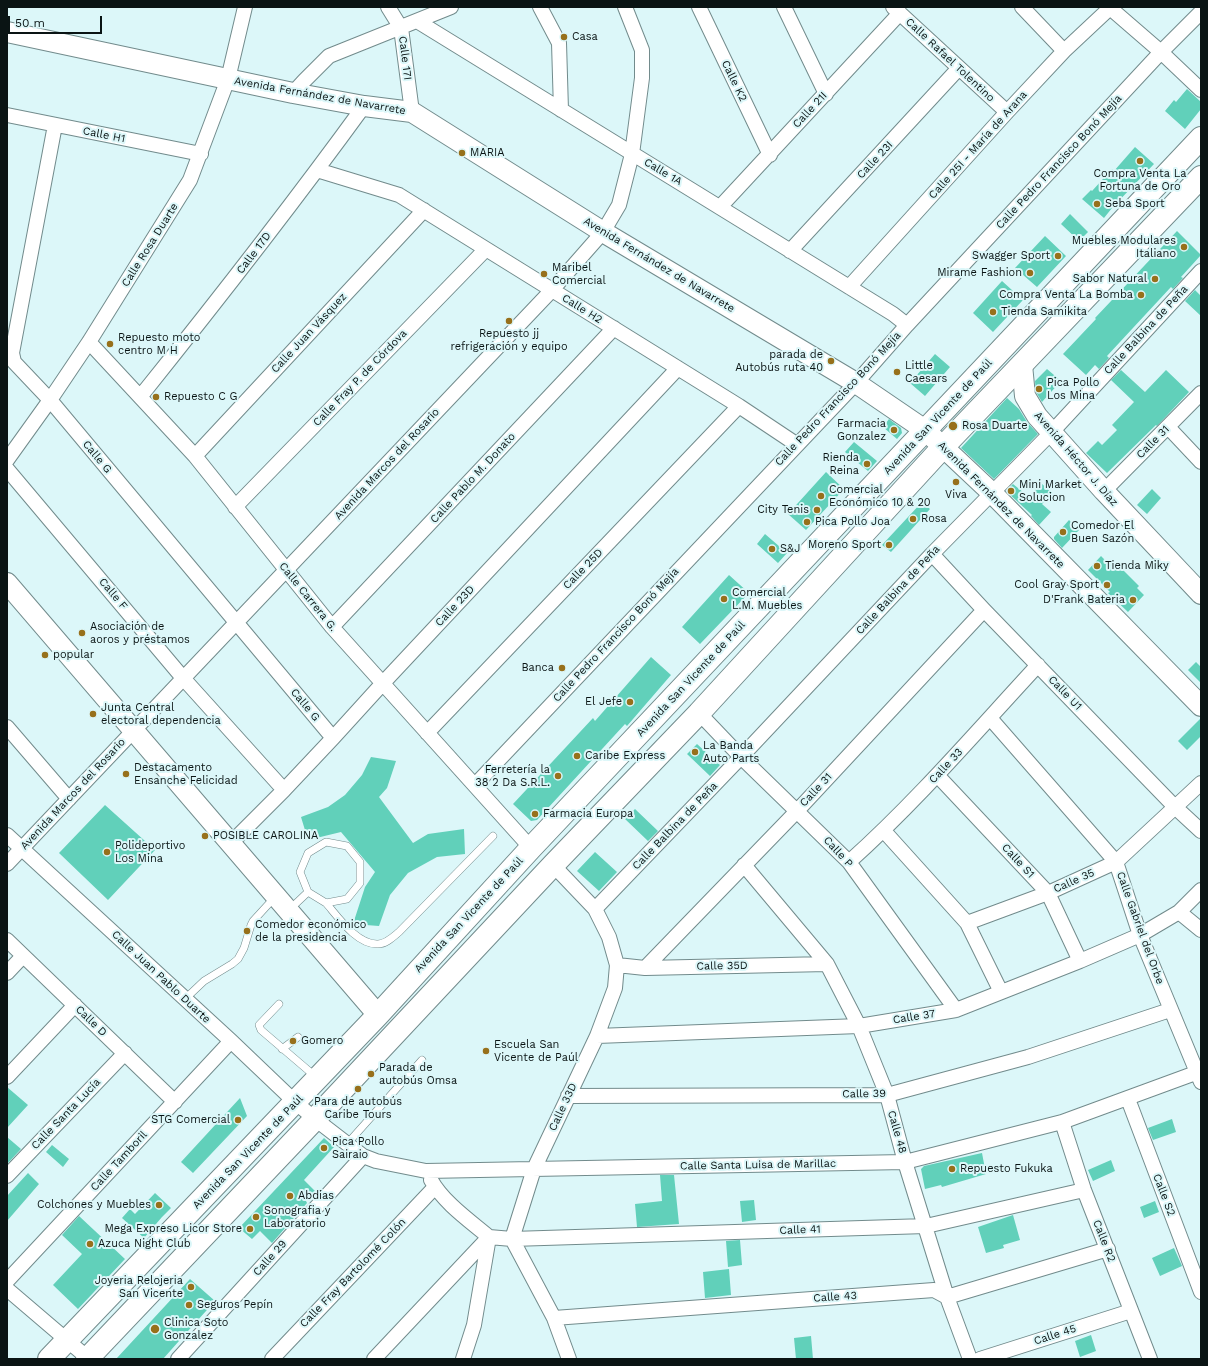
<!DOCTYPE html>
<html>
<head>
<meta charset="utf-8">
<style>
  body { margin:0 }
  #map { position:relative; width:1208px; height:1366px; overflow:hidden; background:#dcf7f9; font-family:"Work Sans",sans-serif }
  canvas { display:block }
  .frame { position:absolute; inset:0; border:8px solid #0a1414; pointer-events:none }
  .scale { position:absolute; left:8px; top:16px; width:94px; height:18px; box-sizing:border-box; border:2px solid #0a1414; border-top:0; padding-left:5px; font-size:12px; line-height:14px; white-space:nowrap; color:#0a1414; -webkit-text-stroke:3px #dcf7f9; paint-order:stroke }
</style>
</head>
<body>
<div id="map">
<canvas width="1208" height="1366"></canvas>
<div class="frame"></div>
<div class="scale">50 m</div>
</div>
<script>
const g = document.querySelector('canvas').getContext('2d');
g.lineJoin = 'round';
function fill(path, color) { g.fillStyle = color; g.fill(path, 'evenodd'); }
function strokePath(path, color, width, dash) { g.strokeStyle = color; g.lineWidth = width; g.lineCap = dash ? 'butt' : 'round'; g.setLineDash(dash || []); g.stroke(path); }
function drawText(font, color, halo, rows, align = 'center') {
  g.font = font + ' "Work Sans",sans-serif'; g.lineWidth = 4; g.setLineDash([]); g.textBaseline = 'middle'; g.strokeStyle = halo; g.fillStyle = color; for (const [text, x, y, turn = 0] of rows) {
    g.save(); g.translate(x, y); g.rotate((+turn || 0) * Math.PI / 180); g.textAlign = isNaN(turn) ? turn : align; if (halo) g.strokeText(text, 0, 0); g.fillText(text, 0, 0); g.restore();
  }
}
fill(new Path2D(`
  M1187,89L1201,102V109L1185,129L1165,111L1174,100L1176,102Z
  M1135,147L1154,164L1112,208L1104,218L1082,199L1091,190L1092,191L1112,169L1114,171Z
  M1070,214L1088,232L1079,241L1061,224Z
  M1177,231L1201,255L1181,277L1183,278L1173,289L1171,287L1107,356L1109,358L1099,369L1095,365L1086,375L1063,354L1096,319L1095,318Z
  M1045,236L1066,256L1037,287L1015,268Z
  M1002,281L1023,300L993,332L973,313Z
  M1195,290L1201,296V316L1185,301Z
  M935,354L950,367L925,396L910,383Z
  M1047,369L1061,381L1042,402L1036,392L1035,381Z
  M1121,370L1145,392L1166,370L1189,392L1157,426L1156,425L1107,473L1086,453L1098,441L1102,445L1117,430L1112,425L1134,402L1111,380Z
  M1007,398L1019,409L1027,422L1038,434L994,479L961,448Z
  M889,419L901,428L902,433L897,439L883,427Z
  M854,442L877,461L868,471L845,452Z
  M826,472L844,489L806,530L788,514Z
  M1041,483L1052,493L1042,504L1051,512L1039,525L1031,516L1032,515L1007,492V490L1013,484L1029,497Z
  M1152,489L1161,498L1147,514L1137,505Z
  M922,502L930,509L891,552L882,545Z
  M1069,520L1079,530L1062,548L1054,539V537Z
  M765,534L787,553L778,563L757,544Z
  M1101,556L1110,565L1114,561L1139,586L1137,588L1144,595L1128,612L1108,593L1110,592L1088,570Z
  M729,575L749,593L700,644L682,627Z
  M651,657L671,675L627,726L625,724L537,820L531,821L513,804L593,718L595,721Z
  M1196,662L1201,667V683L1188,670Z
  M1201,718V736L1187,750L1178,741Z
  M697,744L720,765L710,776L687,754Z
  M371,757L396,761L387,788L379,797L413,843L428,834L464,829L465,854L437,857L408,873L390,895L379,926L353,924L365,887L375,872L341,832L308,840L301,817L328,807L345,795L362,775Z
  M105,805L155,850L108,900L59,853Z
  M635,809L658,831L648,841L625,819Z
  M595,852L617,872L599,891L577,871Z
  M7,1087L28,1105L7,1128Z
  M240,1098L247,1116L193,1173L181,1162Z
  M1172,1119L1176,1132L1153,1140L1148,1128Z
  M7,1137L21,1149L7,1164Z
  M324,1138L334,1147L304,1180L315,1191L306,1201L307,1203L272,1243L260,1231L252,1239L239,1228Z
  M52,1145L69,1159L63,1167L46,1152Z
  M982,1153L986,1174L942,1187L941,1185L925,1189L921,1169L924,1166Z
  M1111,1160L1115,1171L1093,1181L1088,1170Z
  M28,1173L39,1184L7,1221V1196Z
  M660,1175H674L679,1224L637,1227L635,1204L662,1201Z
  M155,1193L171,1208L162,1217L144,1238L122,1218L130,1209L135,1214Z
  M754,1200L756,1220L742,1222L740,1201Z
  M1155,1201L1159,1212L1144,1218L1140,1207Z
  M1013,1215L1020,1240L1003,1245L1004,1248L986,1253L978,1227Z
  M79,1216L125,1259L78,1309L53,1285L82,1254L62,1235Z
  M740,1240L742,1265L728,1267L726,1241Z
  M1174,1248L1182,1266L1160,1276L1152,1258Z
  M729,1269L731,1295L705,1298L703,1272Z
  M190,1279L215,1301L179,1341L163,1359H116Z
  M1091,1335L1096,1351L1080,1357L1075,1341Z
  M811,1336L813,1359H796L794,1338Z`), '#61d0ba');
const lane = new Path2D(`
  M326,842L347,846L360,862V883L347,899L326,903L308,892L300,872L308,853Z
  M326,903C338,917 357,945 378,944C386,944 393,937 399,932L493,836
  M289,910L308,892
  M185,999L204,981L232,964L238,959L244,948L251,925L253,921L275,897
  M279,1004L259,1025L261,1030L316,1077
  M282,1049L298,1037
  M347,1144L422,1060`);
const street = new Path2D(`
  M388,7L401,28L412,112
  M540,7L559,43L561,110
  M699,7L770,155
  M784,7L826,94
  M893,7L1007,112
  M1022,7L1064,51
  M1109,7L1161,52L1201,90
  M417,21L893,314L907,325
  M293,93L304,81L329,56L451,7
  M7,115L201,154
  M55,125L12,353L14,362L50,400L333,738
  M317,170L399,195L739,406L796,444
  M720,207L900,13
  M790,251L959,68
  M849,287L1007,112L1064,51L1111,7
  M89,342L195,456L332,627L531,848
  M140,397C217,301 292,205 364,106
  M1168,427L1201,462
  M195,456L424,210
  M7,460L50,400L89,342L190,180L228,79L245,7
  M7,469L183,678L284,790
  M1104,491L1201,393
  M235,507L486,249
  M932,554L984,610L1175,807L1201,831
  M332,627L614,328
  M699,713L741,757L849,862L956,1010
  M990,718L1116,862L1140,935L1201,1082
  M7,727L69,799
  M427,733L739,406
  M937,775L1048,893L1080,961
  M475,785L856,383L907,325L1161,52L1201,12
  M884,831L967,923L1001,992
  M7,835L231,1041L295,1102L315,1119L363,1156L376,1161L426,1171L905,1162L1062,1122L1201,1071
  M231,843L284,790L333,738L383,683L678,368
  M849,862C917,801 976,732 1038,665
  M7,864L552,290L603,232L619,205L632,154L642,78V50L625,7
  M553,865L595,909L609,937L617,965L615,988L597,1036L534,1169L512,1239L554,1318L569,1359
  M744,865L827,964L859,1026L887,1095L905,1162L947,1297L970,1359
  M595,909L741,757L932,554L1051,433L1201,271
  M1179,912L1201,930
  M967,923L1048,893L1116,862L1201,783
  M7,940L175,1102
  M617,965L645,968L827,964
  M645,968L797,811L984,610
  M7,973L23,956
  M597,1036L859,1026L956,1010L1080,961L1140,935L1179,912L1201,890
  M7,1077L75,1005
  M568,1096L887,1095L1028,1057L1170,1010
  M1128,1099L1201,1292
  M1062,1122L1084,1190L1150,1359
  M7,1176L125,1053
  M431,1180C443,1202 470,1221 489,1237L474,1325L463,1359
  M7,1281L231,1041
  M7,1289L89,1359
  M554,1318L934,1290L947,1297L1108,1249
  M178,1359L363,1156
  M272,1359L435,1187
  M374,1359L489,1237L512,1239L926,1226L1084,1190
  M980,1359L1131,1311`);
const secondary = new Path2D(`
  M7,32L293,93L364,106L412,112L603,232L856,383L925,430L992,493L1201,706
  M1022,365L1025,396L1037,416L1104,491L1201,594
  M7,583L378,1015`);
const primary = new Path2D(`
  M49,1359L378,1015L531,848L1201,138
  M87,1359L315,1119L553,865L699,713L943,447L1201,177`);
strokePath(lane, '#728b8c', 8);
strokePath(street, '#728b8c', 16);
strokePath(secondary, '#728b8c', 22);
strokePath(primary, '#728b8c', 24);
strokePath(lane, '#fff', 7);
strokePath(street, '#fff', 14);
strokePath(secondary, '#fff', 20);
strokePath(primary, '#fff', 22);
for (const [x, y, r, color] of [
  [564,37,4,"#97701b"],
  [462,153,4,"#97701b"],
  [1140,161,4,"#97701b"],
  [1097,204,4,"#97701b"],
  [1184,247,4,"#97701b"],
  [1058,256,4,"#97701b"],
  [1030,273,4,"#97701b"],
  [544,274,4,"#97701b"],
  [1155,279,4,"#97701b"],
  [1141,295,4,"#97701b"],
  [993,312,4,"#97701b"],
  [509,321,4,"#97701b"],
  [110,344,4,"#97701b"],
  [831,361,4,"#97701b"],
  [897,372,4,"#97701b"],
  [1039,389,4,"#97701b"],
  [156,397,4,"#97701b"],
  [953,426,5,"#97701b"],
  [894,430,4,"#97701b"],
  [867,464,4,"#97701b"],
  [956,482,4,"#97701b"],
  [1011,491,4,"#97701b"],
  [821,496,4,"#97701b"],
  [817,510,4,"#97701b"],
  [913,519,4,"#97701b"],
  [807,522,4,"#97701b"],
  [1063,532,4,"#97701b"],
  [889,545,4,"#97701b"],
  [772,549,4,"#97701b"],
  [1097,566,4,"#97701b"],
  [1107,585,4,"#97701b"],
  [724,599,4,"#97701b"],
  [1133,600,4,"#97701b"],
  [82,633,4,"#97701b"],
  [45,655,4,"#97701b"],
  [562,668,4,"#97701b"],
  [630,702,4,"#97701b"],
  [93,714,4,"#97701b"],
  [695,752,4,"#97701b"],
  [577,756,4,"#97701b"],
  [126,774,4,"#97701b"],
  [558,776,4,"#97701b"],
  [535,814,4,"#97701b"],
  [205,836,4,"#97701b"],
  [107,852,4,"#97701b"],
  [247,931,4,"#97701b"],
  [293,1041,4,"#97701b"],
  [486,1051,4,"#97701b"],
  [371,1074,4,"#97701b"],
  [358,1089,4,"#97701b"],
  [238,1120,4,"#97701b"],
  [324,1148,4,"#97701b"],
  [952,1169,4,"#97701b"],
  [290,1196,4,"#97701b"],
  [159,1205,4,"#97701b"],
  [256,1217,4,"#97701b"],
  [250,1229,4,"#97701b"],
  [90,1244,4,"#97701b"],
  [191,1287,4,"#97701b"],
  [189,1305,4,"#97701b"],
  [155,1329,5,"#97701b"]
]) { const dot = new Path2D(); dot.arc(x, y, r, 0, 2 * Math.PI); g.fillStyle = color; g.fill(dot); strokePath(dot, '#dcf7f9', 1.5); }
drawText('11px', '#0a1414', '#dcf7f9', [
  ["Casa",572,37],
  ["MARIA",470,153],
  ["Compra Venta La",1140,174,"center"],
  ["Fortuna de Oro",1140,187,"center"],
  ["Seba Sport",1105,204],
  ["Muebles Modulares",1176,241,"right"],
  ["Italiano",1176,254,"right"],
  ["Swagger Sport",1050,256,"right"],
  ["Maribel",552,268],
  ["Comercial",552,281],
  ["Mirame Fashion",1022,273,"right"],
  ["Sabor Natural",1147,279,"right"],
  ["Compra Venta La Bomba",1133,295,"right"],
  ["Tienda Samikita",1001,312],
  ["Repuesto jj",509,334,"center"],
  ["refrigeración y equipo",509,347,"center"],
  ["Repuesto moto",118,338],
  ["centro M H",118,351],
  ["parada de",823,355,"right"],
  ["Autobús ruta 40",823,368,"right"],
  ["Little",905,366],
  ["Caesars",905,379],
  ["Pica Pollo",1047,383],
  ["Los Mina",1047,396],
  ["Repuesto C G",164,397],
  ["Farmacia",886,424,"right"],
  ["Gonzalez",886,437,"right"],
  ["Rosa Duarte",962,426],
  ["Rienda",859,458,"right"],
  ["Reina",859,471,"right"],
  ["Mini Market",1019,485],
  ["Solucion",1019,498],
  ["Comercial",829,490],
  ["Económico 10 & 20",829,503],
  ["Viva",956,495,"center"],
  ["City Tenis",809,510,"right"],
  ["Rosa",921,519],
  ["Pica Pollo Joa",815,522],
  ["Comedor El",1071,526],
  ["Buen Sazón",1071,539],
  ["Moreno Sport",881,545,"right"],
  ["S&J",780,549],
  ["Tienda Miky",1105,566],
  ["Cool Gray Sport",1099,585,"right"],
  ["Comercial",732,593],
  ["L.M. Muebles",732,606],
  ["D'Frank Bateria",1125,600,"right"],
  ["Asociación de",90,627],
  ["aoros y préstamos",90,640],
  ["popular",53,655],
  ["Banca",554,668,"right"],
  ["El Jefe",622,702,"right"],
  ["Junta Central",101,708],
  ["electoral dependencia",101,721],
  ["La Banda",703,746],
  ["Auto Parts",703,759],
  ["Caribe Express",585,756],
  ["Destacamento",134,768],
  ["Ensanche Felicidad",134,781],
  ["Ferretería la",550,770,"right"],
  ["38 2 Da S.R.L.",550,783,"right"],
  ["Farmacia Europa",543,814],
  ["POSIBLE CAROLINA",213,836],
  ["Polideportivo",115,846],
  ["Los Mina",115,859],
  ["Comedor económico",255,925],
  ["de la presidencia",255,938],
  ["Gomero",301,1041],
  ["Escuela San",494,1045],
  ["Vicente de Paúl",494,1058],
  ["Parada de",379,1068],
  ["autobús Omsa",379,1081],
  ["Para de autobús",358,1102,"center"],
  ["Caribe Tours",358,1115,"center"],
  ["STG Comercial",230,1120,"right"],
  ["Pica Pollo",332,1142],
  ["Sairaio",332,1155],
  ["Repuesto Fukuka",960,1169],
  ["Abdias",298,1196],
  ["Colchones y Muebles",151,1205,"right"],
  ["Sonografia y",264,1211],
  ["Laboratorio",264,1224],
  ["Mega Expreso Licor Store",242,1229,"right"],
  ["Azuca Night Club",98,1244],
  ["Joyeria Relojeria",183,1281,"right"],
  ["San Vicente",183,1294,"right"],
  ["Seguros Pepín",197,1305],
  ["Clinica Soto",164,1323],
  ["Gonzalez",164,1336]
], 'left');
drawText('11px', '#0a1414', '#dcf7f9', [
  ["Calle 17I",405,58,83],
  ["Calle Rafael Tolentino",950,60,43],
  ["Calle K2",734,81,64],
  ["Avenida Fernández de Navarrete",320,96,10],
  ["Calle 21I",810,110,-47],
  ["Calle H1",104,135,11],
  ["Calle 25I - María de Arana",978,145,-48],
  ["Calle 23I",875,160,-47],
  ["Calle Pedro Francisco Bonó Mejía",1059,162,-47],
  ["Calle 1A",663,172,31],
  ["Calle Rosa Duarte",150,245,-58],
  ["Calle 17D",254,253,-53],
  ["Avenida Fernández de Navarrete",659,265,31],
  ["Calle H2",582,309,32],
  ["Calle Balbina de Peña",1146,330,-47],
  ["Calle Juan Vásquez",309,333,-47],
  ["Calle Fray P. de Córdova",360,378,-46],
  ["Calle Pedro Francisco Bonó Mejía",838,399,-47],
  ["Avenida San Vicente de Paúl",938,417,-47],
  ["Calle 31",1153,442,-45],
  ["Calle G",97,457,50],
  ["Avenida Héctor J. Díaz",1076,459,49],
  ["Avenida Marcos del Rosario",387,464,-47],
  ["Calle Pablo M. Donato",473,478,-47],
  ["Avenida Fernández de Navarrete",1001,505,45],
  ["Calle 25D",583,569,-46],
  ["Calle Balbina de Peña",898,590,-47],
  ["Calle F",113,594,50],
  ["Calle Carrera G.",308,597,51],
  ["Calle 23D",455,606,-47],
  ["Calle Pedro Francisco Bonó Mejía",616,635,-47],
  ["Avenida San Vicente de Paúl",691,679,-47],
  ["Calle U1",1065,693,46],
  ["Calle G",305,705,50],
  ["Calle 33",946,766,-47],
  ["Calle 31",816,790,-47],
  ["Avenida Marcos del Rosario",73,794,-47],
  ["Calle Balbina de Peña",675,826,-46],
  ["Calle P",838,852,47],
  ["Calle S1",1018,861,47],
  ["Calle 35",1074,881,-24],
  ["Avenida San Vicente de Paúl",469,915,-47],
  ["Calle Gabriel del Orbe",1140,928,70],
  ["Calle 35D",722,966,-1],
  ["Calle Juan Pablo Duarte",161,977,43],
  ["Calle 37",914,1017,-9],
  ["Calle D",91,1021,44],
  ["Calle 39",864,1094,-1],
  ["Calle 33D",563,1107,-65],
  ["Calle Santa Lucía",66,1114,-46],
  ["Calle 48",897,1132,74],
  ["Avenida San Vicente de Paúl",248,1152,-46],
  ["Calle Tamboril",119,1161,-47],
  ["Calle Santa Luisa de Marillac",758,1165,-1],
  ["Calle S2",1164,1195,69],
  ["Calle 41",800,1230,-2],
  ["Calle R2",1104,1241,69],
  ["Calle 29",270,1258,-48],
  ["Calle Fray Bartolomé Colón",353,1273,-46],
  ["Calle 43",835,1297,-4],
  ["Calle 45",1055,1335,-18]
]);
</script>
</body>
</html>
